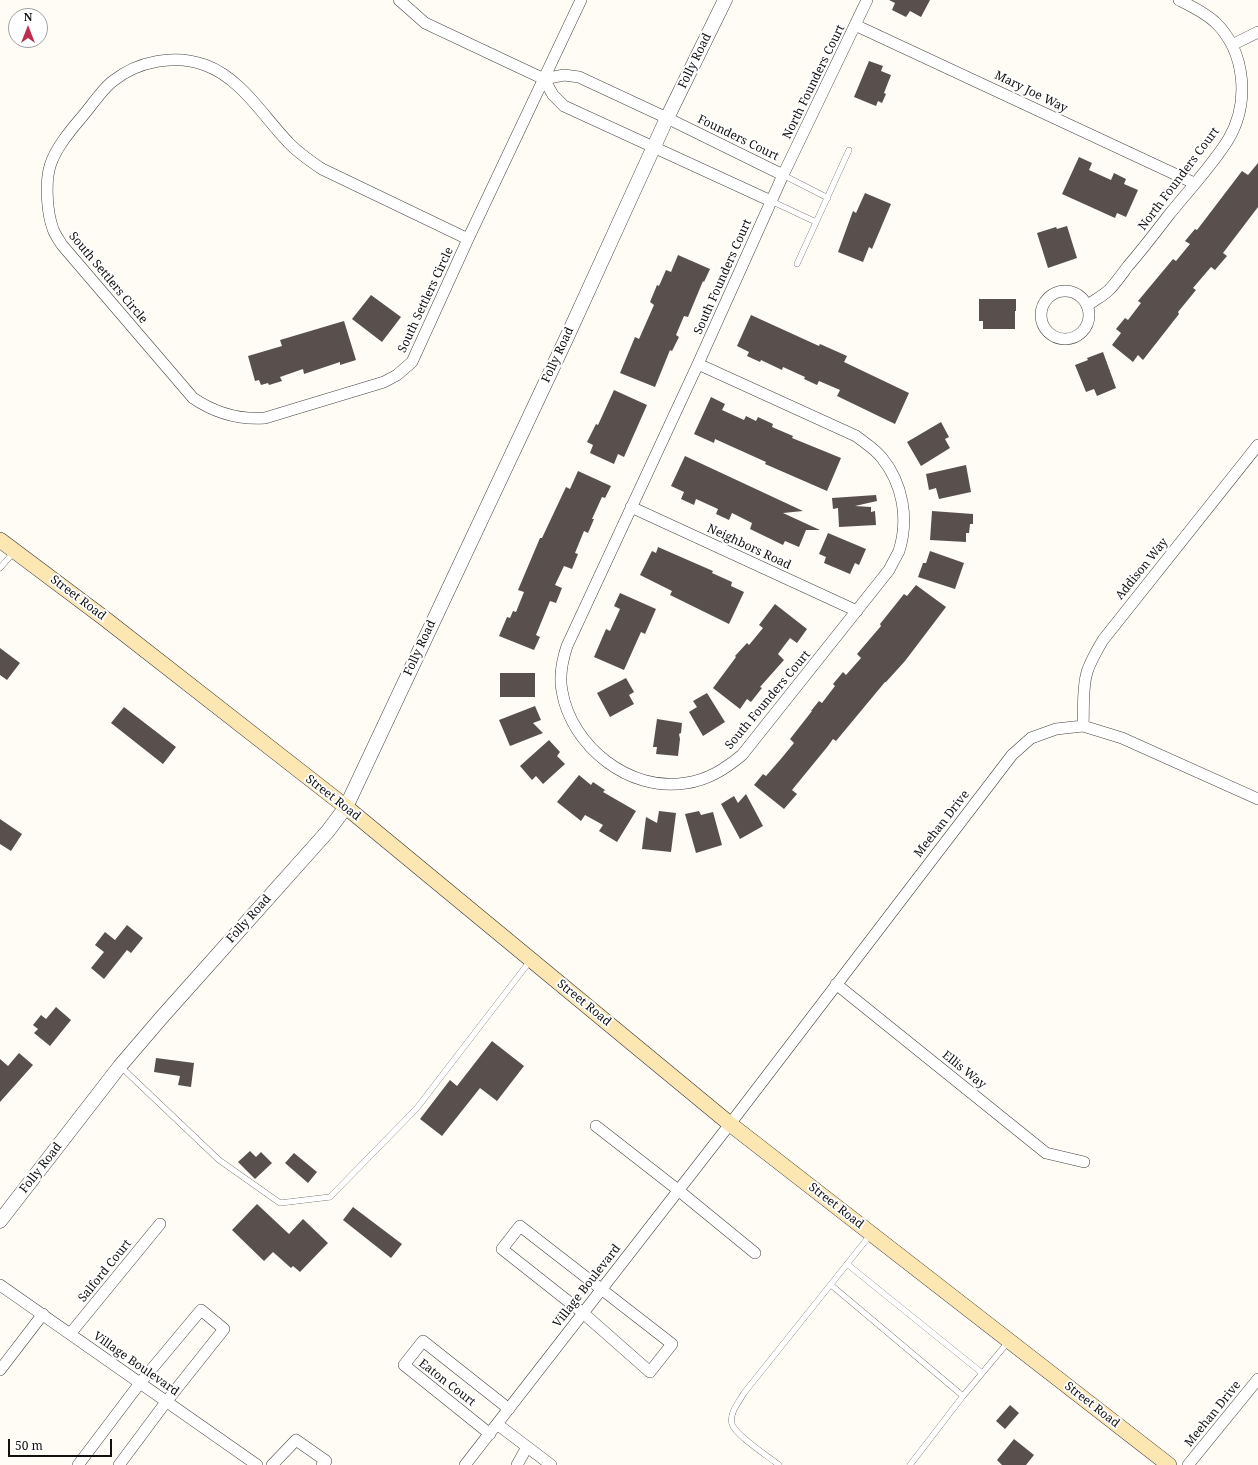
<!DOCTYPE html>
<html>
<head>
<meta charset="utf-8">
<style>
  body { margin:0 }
  #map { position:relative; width:1258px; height:1465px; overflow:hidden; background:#fffbf5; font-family:"Noto Serif",serif }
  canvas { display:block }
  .north { position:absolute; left:8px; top:8px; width:40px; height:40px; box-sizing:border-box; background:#fff; border:1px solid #a0a0a0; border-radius:50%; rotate:0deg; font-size:11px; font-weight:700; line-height:16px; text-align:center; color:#111 }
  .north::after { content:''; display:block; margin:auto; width:14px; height:18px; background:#bd2d4d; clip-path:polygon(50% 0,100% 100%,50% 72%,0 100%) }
  .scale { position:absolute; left:8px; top:1439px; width:104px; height:18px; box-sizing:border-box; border:2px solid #111; border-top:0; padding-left:5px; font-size:12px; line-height:14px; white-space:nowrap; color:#111; -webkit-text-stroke:3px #fff; paint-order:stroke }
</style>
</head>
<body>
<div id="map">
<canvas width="1258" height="1465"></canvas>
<div class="north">N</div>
<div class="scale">50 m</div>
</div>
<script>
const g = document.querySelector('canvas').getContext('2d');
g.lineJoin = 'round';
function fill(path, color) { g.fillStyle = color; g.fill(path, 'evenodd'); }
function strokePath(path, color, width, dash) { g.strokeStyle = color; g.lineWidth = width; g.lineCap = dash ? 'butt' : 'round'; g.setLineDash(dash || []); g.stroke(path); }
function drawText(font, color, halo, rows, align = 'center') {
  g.font = font + ' "Noto Serif",serif'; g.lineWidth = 4; g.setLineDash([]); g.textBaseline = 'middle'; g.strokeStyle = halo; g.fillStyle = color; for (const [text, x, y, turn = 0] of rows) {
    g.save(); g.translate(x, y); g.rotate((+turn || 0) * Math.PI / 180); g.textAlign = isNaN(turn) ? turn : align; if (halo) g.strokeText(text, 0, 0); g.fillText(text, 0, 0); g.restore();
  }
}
fill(new Path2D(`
  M889,0H930L921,17L910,11L906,17L892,10L895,3Z
  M869,61L883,66L881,71L891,75L884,93L886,94L882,103L878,101L876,106L854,97Z
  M1079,157L1092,163L1089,170L1111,180L1114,173L1126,179L1124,184L1138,190L1126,217L1117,213L1115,218L1062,194Z
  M1258,163V207L1223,253L1227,256L1215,270L1211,267L1193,288L1196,290L1178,312L1179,314L1143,360L1138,355L1133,362L1112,345L1121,333L1116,329L1125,318L1128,320L1141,303L1138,301L1173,259L1176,261L1190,244L1185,241L1195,229L1197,230L1242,171L1248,175Z
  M865,193L891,204L872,249L869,247L863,262L838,252L853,211L856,213Z
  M1067,226L1077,258L1048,268L1037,233L1056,227L1057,229Z
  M678,255L710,269L704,282L703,281L688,317L684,316L676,335L679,337L672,351L670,350L655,387L620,373L635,337L639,339L654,305L650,302L657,285L659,286L666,270L671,272Z
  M371,295L401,317L382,342L352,319Z
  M979,299H1016V311H1015V329H983V321H979Z
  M751,315L819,346L820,344L847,356L844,362L909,393L895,424L837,396L840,390L819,381L817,385L804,379L805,377L783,367L782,370L761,360L760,362L747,356L749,352L737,346Z
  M344,321L356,360L340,365V362L304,374L303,369L280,377L282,381L269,385L268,383L261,385L259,380L255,381L248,356L282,346L280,340Z
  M1103,352L1116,388L1097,396L1094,389L1086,392L1075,365L1088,360L1087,358Z
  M614,390L647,405L624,457L618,454L614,464L590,453L593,445L587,442L596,424L598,425Z
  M711,397L725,404L722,410L744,420L746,416L756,421L758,417L773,424L772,427L793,436L792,438L841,458L827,491L765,464L766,462L715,439L714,443L694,434Z
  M941,422L949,437L945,439L950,448L921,466L907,442Z
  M685,456L803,511L783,513L820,530H806L799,547L785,541L783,545L750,529L752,523L732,513L729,520L716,514L718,509L696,499L694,505L681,499L684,492L671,486Z
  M966,465L971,492L939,499L936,488L929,490L926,474Z
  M578,471L611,486L605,498L602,497L592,519H594L588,533L584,531L575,553L578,554L572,569L564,566L555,585L562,588L556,603L550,601L536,635L540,637L534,650L499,636L507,617L510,618L513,611L516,612L524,592L518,590L540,538H542L566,487L570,489Z
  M876,495L877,501L855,506L871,507V512L875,511L876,525L839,527L838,508L833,509L832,498Z
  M932,511L973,514V524H970L969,533H966V542L930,540Z
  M828,533L866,549L859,565L855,563L850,574L824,563L826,557L819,554Z
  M658,547L713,571L712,573L732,582L731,586L744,592L729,624L670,595L672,591L640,575L652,551L656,553Z
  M930,551L964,563L955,589L918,577L923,563H926Z
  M916,585L946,607L905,661L886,682H885L836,741L833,739L828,746L792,790L797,794L784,809L754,785L763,774L766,776L780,760L794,743L790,739L812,711H811L819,701L822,703L835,686L833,684L843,672L846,675L861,658L857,654L881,626L880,624L904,594L907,596Z
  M620,593L656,609L645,634L641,632L624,670L594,657L606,629L610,631L620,609L614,606Z
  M775,604L807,629L797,643L790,638L778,654L784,660L760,687L762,688L751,702L747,699L740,709L713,688L736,657L735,656L747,643L749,645L763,628L759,625Z
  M0,648L20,663L7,680L0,675Z
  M500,673H535V697H500Z
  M626,678L634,692L629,695L634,704L610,717L597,693Z
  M707,693L725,722L703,736L689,712L697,707L693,701Z
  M535,706L541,720L533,723L543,733L510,746L499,720Z
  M124,707L176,747L163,764L111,723Z
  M657,719L682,723L681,733L679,734L680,739L678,756L656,754L657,747H653Z
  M549,740L560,752L557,756L565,764L543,784L536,776L532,780L520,766Z
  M579,775L591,785L593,782L605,790L603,792L636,811L617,842L599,831L603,825L585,815L581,821L557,802Z
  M746,794L763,826L740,839L721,804L734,796L738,803Z
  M659,811L676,813L671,852L642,849L646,817L657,823Z
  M699,811L701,815L713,812L722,845L696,853L685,814Z
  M0,819L22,834L11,851L0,844Z
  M127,925L143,938L131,953L127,950L104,979L91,968L104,952L95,945L105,932L115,940Z
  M56,1007L71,1020L50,1046L34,1033L38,1029L33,1025L41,1015L46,1019Z
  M492,1041L524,1066L497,1101L480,1088L442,1136L420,1119L450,1080L457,1086Z
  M19,1053L33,1065L0,1102V1059L8,1066Z
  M156,1058L194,1063L191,1087L178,1085L180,1076L154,1072Z
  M250,1151L256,1157L261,1152L272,1163L255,1179L238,1162Z
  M294,1153L317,1172L308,1183L285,1163Z
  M257,1204L289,1234L303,1219L328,1243L300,1272L293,1266L291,1268L273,1252L264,1261L232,1230Z
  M353,1207L402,1244L391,1258L343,1220Z
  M1010,1405L1019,1413L1005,1429L996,1421Z
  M1014,1439L1034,1455L1026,1465H1002L997,1460Z`), '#59504d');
const service = new Path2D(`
  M783,175L828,198
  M771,201L816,222
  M797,264L849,150
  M0,568L14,552
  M120,1066L219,1160L280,1203L330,1197L417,1108L530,961
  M847,1264L982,1373
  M831,1285L963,1396L1009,1341
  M779,1465C769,1457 735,1435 732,1424C729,1413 739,1402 744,1393L871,1234
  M910,1465L963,1396`);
const minor = new Path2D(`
  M399,0L425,23L544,79L553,95L564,106L771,201
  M855,25L1194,183
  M1232,45L1258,32
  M544,79L564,75L579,77L667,118L783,175
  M468,239L322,169C310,161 298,153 288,142C263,116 241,78 205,65C175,54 138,61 113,81C103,88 90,108 81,118C70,131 55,149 50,166C45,183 47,213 53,229C55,235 59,240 62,245L193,398C215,413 238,420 265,418L384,382L397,375L412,362L468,239L581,0
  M1041 315a24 24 0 1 1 48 0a24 24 0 1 1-48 0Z
  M1087,306C1094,300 1103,296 1109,290C1116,283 1122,274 1128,266C1142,250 1155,233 1168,216C1188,191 1211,167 1228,140C1250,103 1246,52 1215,22C1204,12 1191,6 1179,0
  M698,364L856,436C865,443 875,449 882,458C903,484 909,519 899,551C896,557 892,564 889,570L742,755C725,769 708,780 686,783C630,793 571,746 562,691C559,676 562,661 567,646L698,364L783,175L867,0
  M631,507L857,611
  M1083,726C1084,708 1082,689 1087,672C1091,660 1097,650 1103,640L1258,445
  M836,984L1046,1153L1084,1162
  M596,1126L678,1190L755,1253
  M520,1226L672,1344L650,1372L583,1313L502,1249Z
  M0,1285L257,1465
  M70,1334L160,1224
  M0,1370L43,1314
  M497,1424L551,1465
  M490,1434L404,1365L423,1341L509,1409
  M78,1465L140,1383L201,1310L224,1329L166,1402L119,1465
  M272,1465L296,1440L326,1461L322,1465
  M465,1465L730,1124L1012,755L1031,738L1056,729L1083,726L1122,738L1258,799
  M517,1465L527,1447
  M1188,1465L1258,1379`);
const tertiary = new Path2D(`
  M0,1221L120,1066L162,1017L328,831L346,807L567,337L667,118L725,0`);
const secondary = new Path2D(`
  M0,540L104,618L346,807L730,1124L1169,1465`);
strokePath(service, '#444', 6);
strokePath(minor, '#444', 12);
strokePath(tertiary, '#444', 15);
strokePath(secondary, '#333', 16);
strokePath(service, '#fff', 5.5);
strokePath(minor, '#fff', 11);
strokePath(tertiary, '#fff', 14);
strokePath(secondary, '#fce7b3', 15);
drawText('12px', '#111', '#fff', [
  ["Folly Road",695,61,-64],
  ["North Founders Court",814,82,-64],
  ["Mary Joe Way",1031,92,26],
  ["Founders Court",738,138,26],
  ["North Founders Court",1179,179,-53],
  ["South Founders Court",723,277,-66],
  ["South Settlers Circle",108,278,50],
  ["South Settlers Circle",426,300,-65],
  ["Folly Road",558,355,-65],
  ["Neighbors Road",749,547,25],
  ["Addison Way",1142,569,-51],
  ["Street Road",78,598,37],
  ["Folly Road",420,648,-65],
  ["South Founders Court",768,700,-50],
  ["Street Road",333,798,38],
  ["Meehan Drive",942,824,-52],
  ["Folly Road",249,919,-48],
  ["Street Road",584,1003,39],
  ["Ellis Way",964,1070,39],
  ["Folly Road",41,1168,-52],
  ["Street Road",836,1206,38],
  ["Salford Court",105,1271,-51],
  ["Village Boulevard",587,1286,-52],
  ["Village Boulevard",136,1364,35],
  ["Eaton Court",447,1383,38],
  ["Street Road",1092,1405,38],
  ["Meehan Drive",1213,1414,-51]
]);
</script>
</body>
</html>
